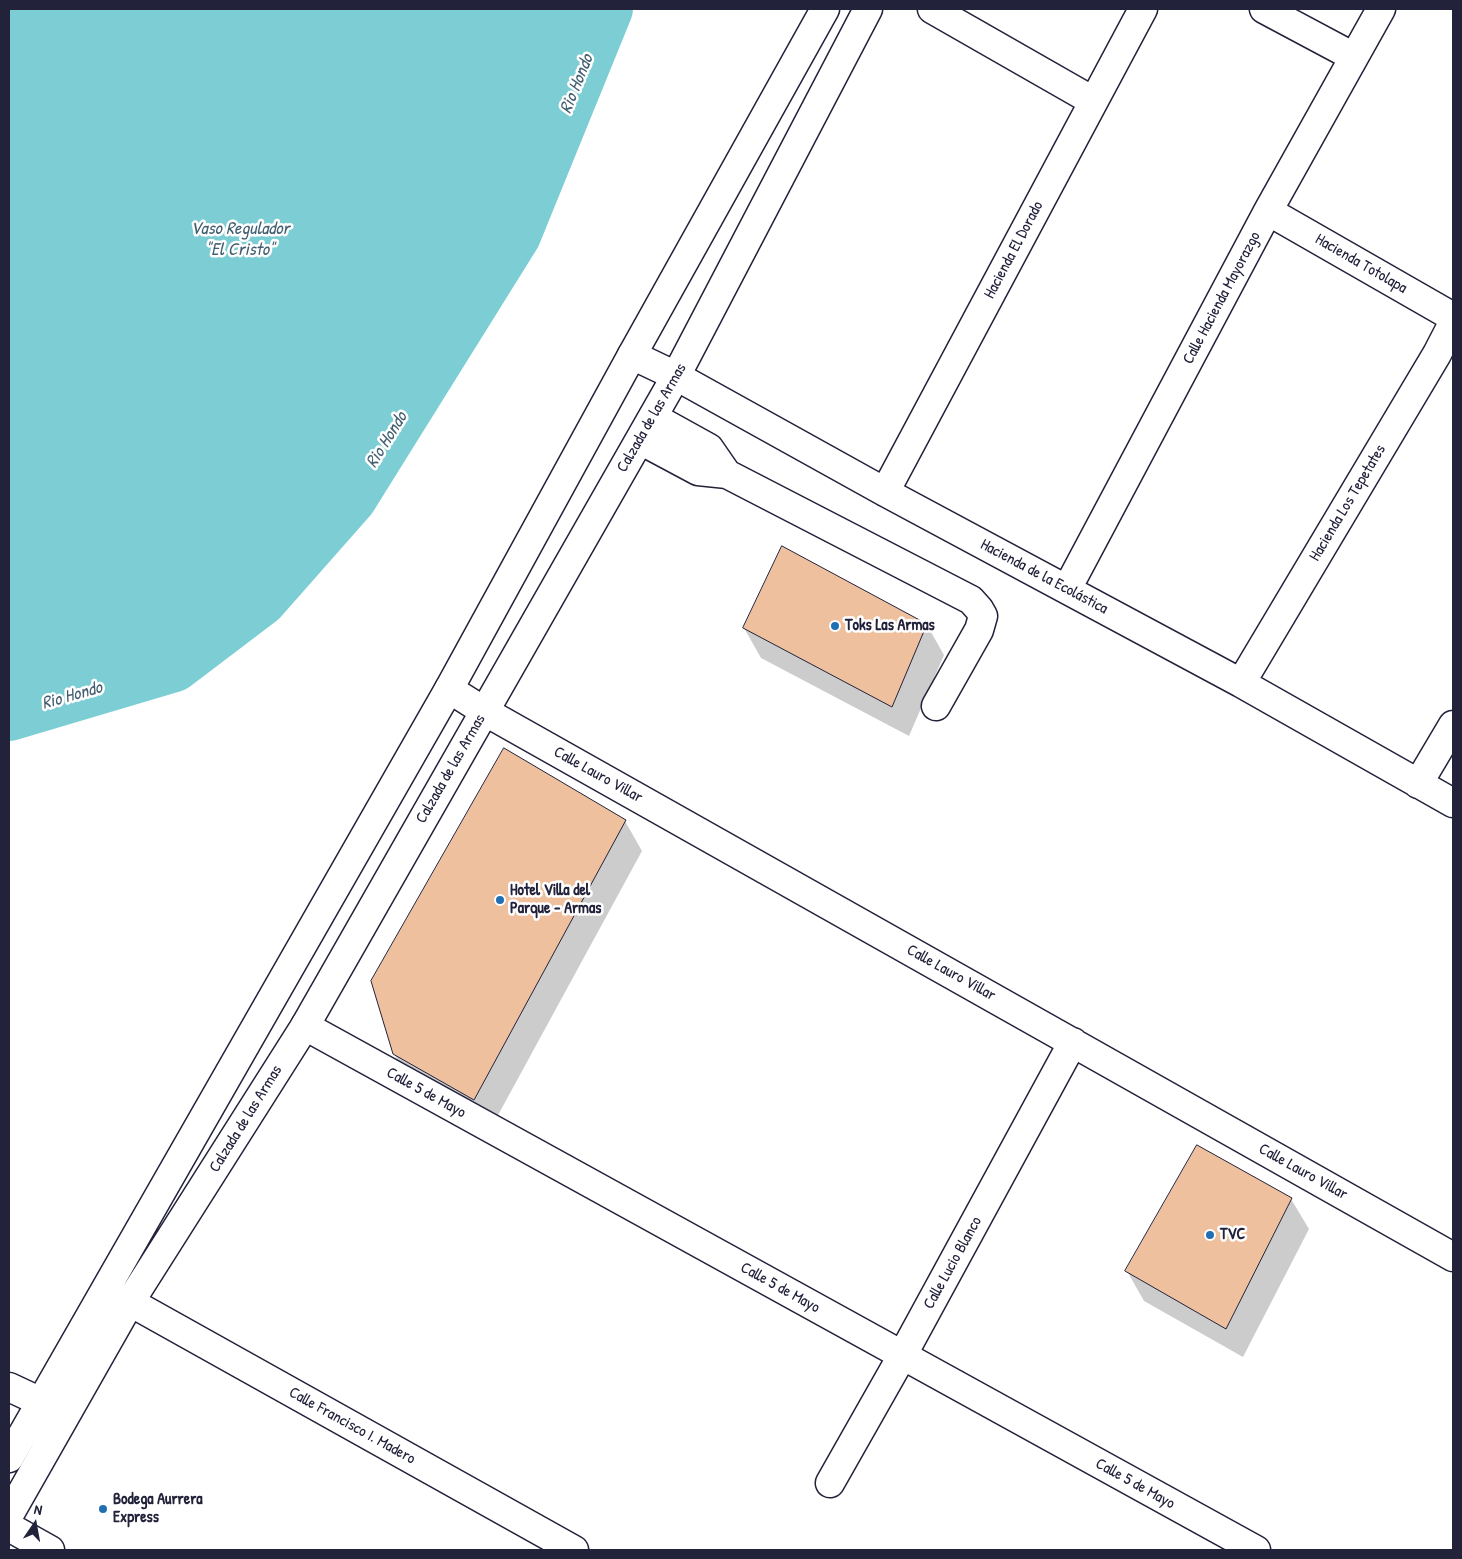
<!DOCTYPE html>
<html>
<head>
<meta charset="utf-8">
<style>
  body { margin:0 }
  #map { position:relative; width:1462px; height:1559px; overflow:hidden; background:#fff; font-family:"Patrick Hand",sans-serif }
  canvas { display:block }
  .frame { position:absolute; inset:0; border:10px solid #22223b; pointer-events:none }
  .north { position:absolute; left:10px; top:1499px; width:50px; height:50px; -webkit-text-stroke:4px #fff; paint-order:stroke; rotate:12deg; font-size:14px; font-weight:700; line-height:20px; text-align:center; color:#22223b }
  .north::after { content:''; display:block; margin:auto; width:18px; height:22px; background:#22223b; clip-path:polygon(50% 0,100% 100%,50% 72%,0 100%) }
</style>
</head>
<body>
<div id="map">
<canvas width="1462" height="1559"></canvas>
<div class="frame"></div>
<div class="north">N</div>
</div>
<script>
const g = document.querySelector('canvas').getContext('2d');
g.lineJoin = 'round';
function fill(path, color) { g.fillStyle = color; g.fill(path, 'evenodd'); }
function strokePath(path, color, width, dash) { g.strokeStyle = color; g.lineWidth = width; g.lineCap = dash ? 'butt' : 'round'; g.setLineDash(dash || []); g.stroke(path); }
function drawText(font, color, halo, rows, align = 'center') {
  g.font = font + ' "Patrick Hand",sans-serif'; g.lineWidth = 5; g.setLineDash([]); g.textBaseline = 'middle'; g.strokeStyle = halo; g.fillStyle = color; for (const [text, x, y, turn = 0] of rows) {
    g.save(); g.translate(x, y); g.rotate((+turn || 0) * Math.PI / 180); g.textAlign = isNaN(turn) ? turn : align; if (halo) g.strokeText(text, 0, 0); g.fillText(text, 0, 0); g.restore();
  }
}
const water = new Path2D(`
  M9,9H607L515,235L351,498L261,600L174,666L9,715Z`);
fill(water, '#7dced4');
strokePath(water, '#598997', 1);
fill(new Path2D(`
  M782,547L927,625L944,655L909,736L761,658L744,628Z
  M625,821L642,851L491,1128L412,1084L394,1054Z
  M1291,1199L1309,1229L1243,1357L1144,1301L1127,1271Z`), '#0003');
strokePath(new Path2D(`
  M9,715L174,666L261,600L351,498L515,235L607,9`), '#7dced4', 52);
const building = new Path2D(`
  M782,546L927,624L892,707L743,628Z
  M504,748L626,820L474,1100L393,1054L371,981Z
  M1197,1145L1292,1198L1226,1329L1125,1271Z`);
fill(building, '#eec09e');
strokePath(building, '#22223b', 1);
const minor = new Path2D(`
  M932,9L1093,101
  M1264,9L1354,57
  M1268,211L1453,317
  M632,355L676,376L885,492L1241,683L1453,803
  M653,417L709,448L727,474
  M640,440L698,471L727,474L971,600L979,609L983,616L979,630L936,706
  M885,492L1143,9
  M1067,589L1268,211L1381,9
  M1241,683L1437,354L1453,323
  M449,689L484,711L1453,1257
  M1418,784L1453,725
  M305,1026L1256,1550
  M130,1302L574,1550
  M9,1387L41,1402
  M830,1483L902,1356L1073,1042
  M9,1527L50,1550`);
const major = new Path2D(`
  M9,1458L449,689L632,355L825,9
  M9,1515L130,1302L305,1026L676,376L868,9`);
strokePath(minor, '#22223b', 31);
strokePath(major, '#22223b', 31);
strokePath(minor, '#fff', 28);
strokePath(major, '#fff', 28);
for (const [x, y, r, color] of [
  [835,626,5,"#1f6fb2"],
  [500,900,5,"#1f6fb2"],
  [1210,1235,5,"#1f6fb2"],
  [103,1509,5,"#1f6fb2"]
]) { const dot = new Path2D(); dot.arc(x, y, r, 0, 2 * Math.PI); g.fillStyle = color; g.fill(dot); strokePath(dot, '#fff', 2); }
drawText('16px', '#22223b', '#fff', [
  ["Hacienda El Dorado",1014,250,-62],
  ["Hacienda Totolapa",1361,264,30],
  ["Calle Hacienda Mayorazgo",1222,298,-62],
  ["Calzada de las Armas",652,418,-60],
  ["Hacienda Los Tepetates",1348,503,-59],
  ["Hacienda de la Ecolástica",1044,577,28],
  ["Calzada de las Armas",451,769,-60],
  ["Calle Lauro Villar",598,775,29],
  ["Calle Lauro Villar",951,973,29],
  ["Calle 5 de Mayo",426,1093,29],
  ["Calzada de las Armas",246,1119,-58],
  ["Calle Lauro Villar",1303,1172,29],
  ["Calle Lucio Blanco",953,1263,-61],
  ["Calle 5 de Mayo",780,1288,29],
  ["Calle Francisco I. Madero",352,1426,29],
  ["Calle 5 de Mayo",1135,1484,29]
]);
drawText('bold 16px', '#22223b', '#fff', [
  ["Toks Las Armas",845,626],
  ["Hotel Villa del",510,891],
  ["Parque - Armas",510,909],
  ["TVC",1220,1235],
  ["Bodega Aurrera",113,1500],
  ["Express",113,1518]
], 'left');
drawText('italic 18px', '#425e71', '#fff', [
  ["Rio Hondo",577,84,-68],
  ["Vaso Regulador",240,229],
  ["\"El Cristo\"",240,250],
  ["Rio Hondo",387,440,-58],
  ["Rio Hondo",72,696,-16]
]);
</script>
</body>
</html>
